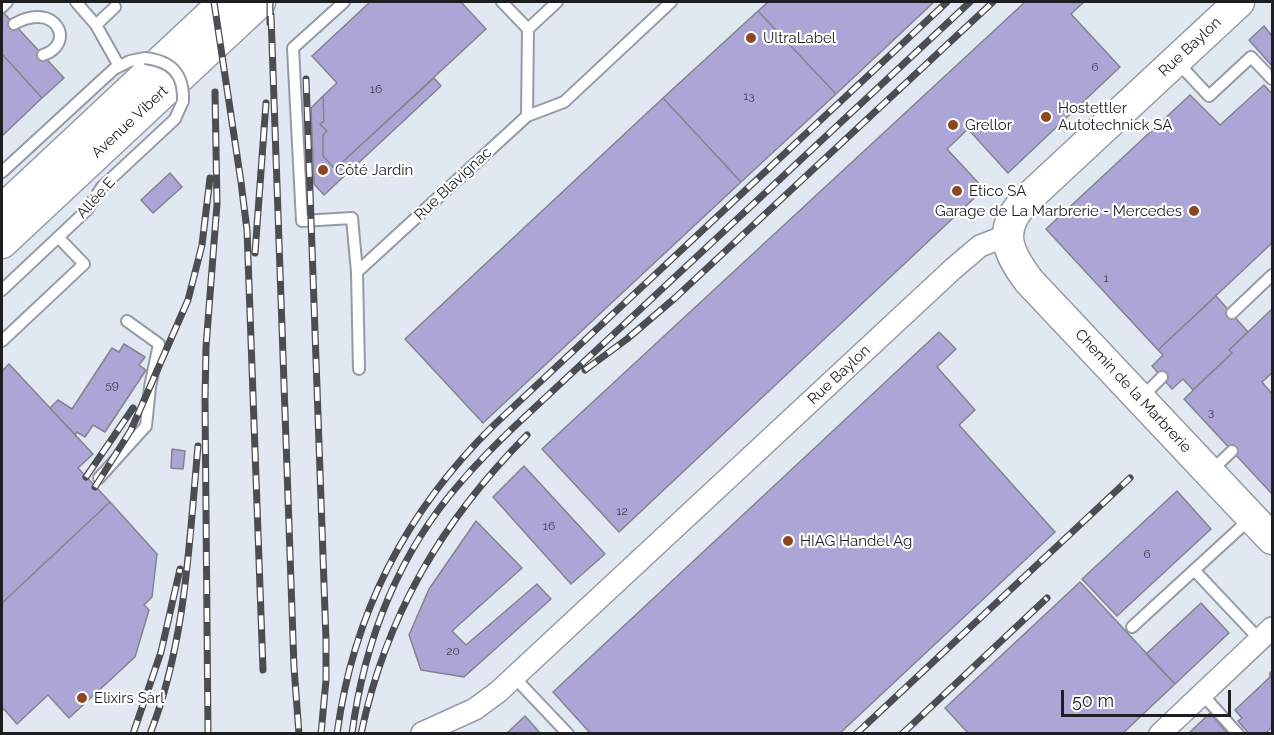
<!DOCTYPE html>
<html>
<head>
<meta charset="utf-8">
<style>
  body { margin:0 }
  #map { position:relative; width:1274px; height:735px; overflow:hidden; background:#e1e8f2; font-family:Raleway,sans-serif }
  canvas { display:block }
  .frame { position:absolute; inset:0; border:3px solid #1c1e22; pointer-events:none }
  .scale { position:absolute; left:1061px; top:690px; width:170px; height:27px; box-sizing:border-box; border:3px solid #1c1e22; border-top:0; padding-left:8px; font-size:18px; line-height:21px; white-space:nowrap; color:#1c1e22; -webkit-text-stroke:4px #fff; paint-order:stroke }
</style>
</head>
<body>
<div id="map">
<canvas width="1274" height="735"></canvas>
<div class="frame"></div>
<div class="scale">50 m</div>
</div>
<script>
const g = document.querySelector('canvas').getContext('2d');
g.lineJoin = 'round';
function fill(path, color) { g.fillStyle = color; g.fill(path, 'evenodd'); }
function strokePath(path, color, width, dash) { g.strokeStyle = color; g.lineWidth = width; g.lineCap = dash ? 'butt' : 'round'; g.setLineDash(dash || []); g.stroke(path); }
function drawText(font, color, halo, rows, align = 'center') {
  g.font = font + ' Raleway,sans-serif'; g.lineWidth = 4.5; g.setLineDash([]); g.textBaseline = 'middle'; g.strokeStyle = halo; g.fillStyle = color; for (const [text, x, y, turn = 0] of rows) {
    g.save(); g.translate(x, y); g.rotate((+turn || 0) * Math.PI / 180); g.textAlign = isNaN(turn) ? turn : align; if (halo) g.strokeText(text, 0, 0); g.fillText(text, 0, 0); g.restore();
  }
}
const building = new Path2D(`
  M370,2H461L486,29L335,169L323,156V135L327,131L320,124L324,121L323,96L337,83L312,56Z
  M768,2H934L836,94L758,11Z
  M1025,2H1084L1071,14L1120,67L1008,173L968,129L947,149L984,189L619,532L542,449Z
  M2,11L64,78L42,98L2,54Z
  M758,11L836,94L741,182L663,98Z
  M1264,26L1272,36V66L1249,40Z
  M2,54L42,98L2,136Z
  M434,78L441,86L324,195L314,184L311,108L323,96L324,121L320,124L327,131L323,135V156L335,169Z
  M1264,85L1272,94V243L1158,350L1046,229L1190,95L1220,125Z
  M663,98L741,182L483,423L405,339Z
  M170,173L182,187L153,213L141,200Z
  M1216,296L1248,332L1229,350L1232,353L1193,390L1183,379L1172,389L1152,366L1163,355L1158,350Z
  M1272,309V373L1262,382L1272,394V494L1184,399L1232,353L1229,350Z
  M939,332L956,349L937,367L975,410L959,425L1055,532L839,734H591L553,692Z
  M124,344L145,357L139,365L146,370L105,432L93,425L85,437L77,432L75,435L50,408L58,400L72,409L112,348L119,352Z
  M9,364L93,454L78,468L110,502L2,603V371Z
  M172,449L185,451L183,469L171,468Z
  M524,466L605,554L571,584L493,497Z
  M1177,491L1211,529L1117,616L1082,579Z
  M110,502L157,554L152,597L144,605L149,610L135,657L69,718L48,695L17,724L2,707V603Z
  M476,521L522,568L452,631L466,645L537,584L551,599L464,677L421,670L409,635L429,589Z
  M1080,582L1175,684L1122,734H969L945,708Z
  M1201,603L1229,633L1175,684L1146,654Z
  M1272,671V729L1271,728L1265,734H1249L1238,721L1242,718L1235,710L1270,677V673Z
  M1210,713L1228,734H1188Z
  M525,716L541,734H506Z`);
fill(building, '#aca6d7');
strokePath(building, '#83838d', 1.5);
const lane = new Path2D(`
  M76,2L96,25L119,66
  M344,2L293,48L302,221L352,218L357,272
  M502,2L528,29
  M2,7L7,2
  M14,24C56,0 77,44 43,55
  M96,25L115,7
  M1178,63L1209,96L1251,57L1272,79
  M527,116L528,29L557,2
  M2,172L114,69L130,61L145,58
  M2,290L86,211L102,187L175,119L183,101
  M1232,313L1272,275
  M2,341L84,264L58,237
  M359,369L357,272L527,116L564,102L671,2
  M1141,398L1162,377
  M1210,472L1232,451
  M99,478L146,426L150,387L159,344L127,321
  M1194,570L1260,640
  M1132,627L1251,518
  M514,677L568,734
  M1202,694L1238,734`);
const street = new Path2D(`
  M422,733L475,709L498,692L954,268L980,246L1008,235
  M1160,734L1272,628`);
const secondary = new Path2D(`
  M1239,2L1024,202C997,231 1008,253 1029,281L1272,539
  M2,210L224,2
  M2,243L260,2`);
strokePath(lane, '#959ba5', 14);
strokePath(street, '#959ba5', 24);
strokePath(secondary, '#959ba5', 33);
strokePath(lane, '#fff', 10);
strokePath(street, '#fff', 21);
strokePath(secondary, '#fff', 30);
const rail = new Path2D(`
  M214,2L241,182L247,230L263,670
  M270,2V23
  M271,15L294,667L299,734
  M306,79L326,640V680L321,734
  M255,253L266,103
  M585,370L627,339L675,298L993,2
  M86,477L133,408
  M95,487L131,430L188,300L202,245L210,178
  M133,734L161,652L180,569
  M150,734C186,642 189,543 198,446
  M208,734L205,400L206,347L217,204L215,92
  M337,734C353,613 407,510 494,425L947,2
  M352,734C364,641 399,552 461,482C478,462 496,444 515,426L970,2
  M361,734C386,615 442,521 527,435
  M856,734L1130,478
  M902,734L1047,598`);
strokePath(rail, '#4a4e53', 7);
strokePath(rail, '#fff', 4.5, [14]);
const laneBridge = new Path2D(`
  M145,58C171,61 184,73 183,101`);
strokePath(laneBridge, '#959ba5', 14, []);
strokePath(laneBridge, '#fff', 10);
for (const [x, y, r, color] of [
  [751,38,6,"#8e4821"],
  [1046,117,6,"#8e4821"],
  [953,125,6,"#8e4821"],
  [323,170,6,"#8e4821"],
  [957,191,6,"#8e4821"],
  [1194,211,6,"#8e4821"],
  [788,541,6,"#8e4821"],
  [82,698,6,"#8e4821"]
]) { const dot = new Path2D(); dot.arc(x, y, r, 0, 2 * Math.PI); g.fillStyle = color; g.fill(dot); strokePath(dot, '#fff', 2); }
drawText('12px', '#40404f', null, [
  ["6",1095,67],
  ["16",376,89],
  ["13",749,96],
  ["1",1106,278],
  ["59",112,385],
  ["3",1211,412],
  ["12",622,511],
  ["16",549,526],
  ["6",1147,554],
  ["20",453,651]
]);
drawText('15px', '#1c1e22', '#fff', [
  ["UltraLabel",763,38],
  ["Hostettler",1058,108],
  ["Autotechnick SA",1058,125],
  ["Grellor",965,125],
  ["Côté Jardin",335,170],
  ["Etico SA",969,191],
  ["Garage de La Marbrerie - Mercedes",1182,211,"right"],
  ["HIAG Handel Ag",800,541],
  ["Elixirs Sàrl",94,698]
], 'left');
drawText('15px', '#1c1e22', '#fff', [
  ["Rue Baylon",1190,47,-43],
  ["Avenue Vibert",130,122,-43],
  ["Rue Blavignac",453,184,-43],
  ["Allée E",96,198,-48],
  ["Rue Baylon",839,375,-43],
  ["Chemin de la Marbrerie",1133,391,47]
]);
</script>
</body>
</html>
